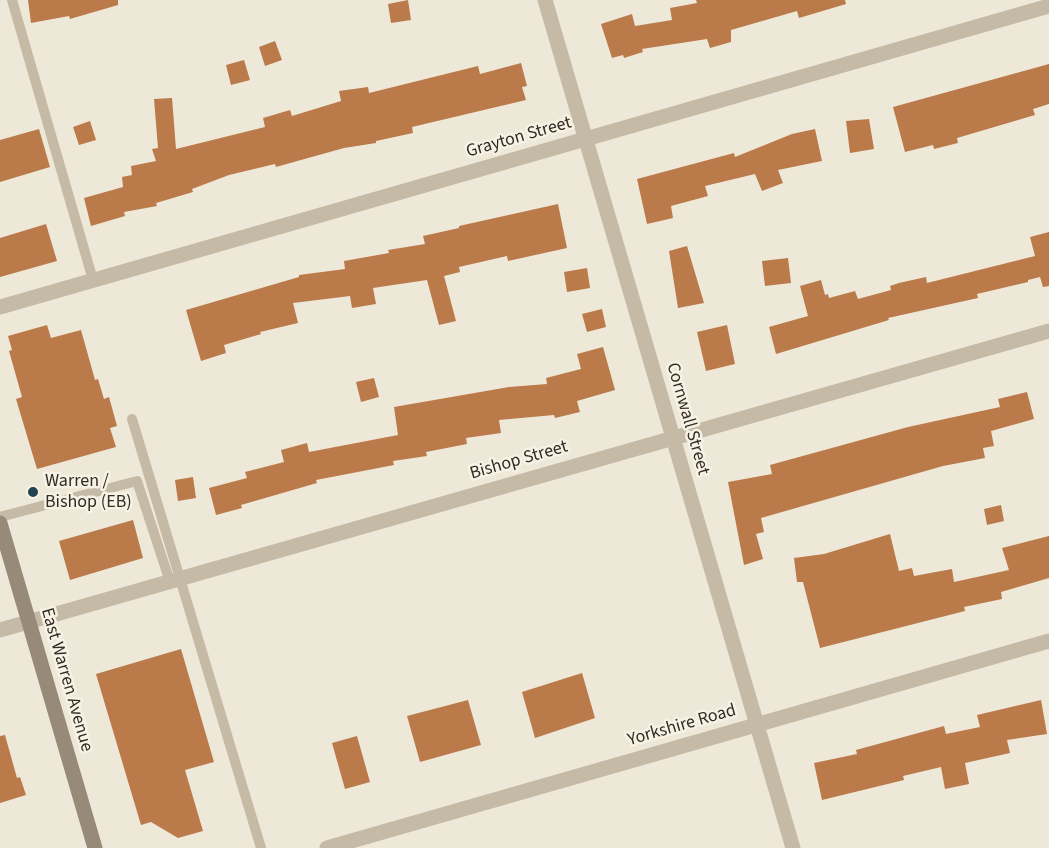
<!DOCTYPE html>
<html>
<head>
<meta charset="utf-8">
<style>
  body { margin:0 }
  canvas { display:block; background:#eee8d9 }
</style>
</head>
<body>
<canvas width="1049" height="848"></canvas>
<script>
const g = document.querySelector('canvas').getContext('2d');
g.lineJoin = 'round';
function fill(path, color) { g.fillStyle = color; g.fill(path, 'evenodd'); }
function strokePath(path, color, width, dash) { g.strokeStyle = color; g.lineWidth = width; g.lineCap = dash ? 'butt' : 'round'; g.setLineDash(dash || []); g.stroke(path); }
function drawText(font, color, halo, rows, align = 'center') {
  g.font = font + ' "Source Sans 3",sans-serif'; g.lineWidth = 5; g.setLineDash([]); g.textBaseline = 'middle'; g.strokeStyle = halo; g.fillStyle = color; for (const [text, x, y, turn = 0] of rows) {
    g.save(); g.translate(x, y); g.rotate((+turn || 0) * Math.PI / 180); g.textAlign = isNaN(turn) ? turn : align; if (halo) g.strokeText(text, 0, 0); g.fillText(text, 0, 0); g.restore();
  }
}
fill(new Path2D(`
  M28,0H118V5L70,19L69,16L31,23Z
  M408,0L411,20L391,23L388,4Z
  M696,0H845L846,4L799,18L797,11L731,30V42L710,48L707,39L642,49L643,52L624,58L623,55L612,58L601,24L632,14L635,26L672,20L670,8L697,3Z
  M275,41L282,60L265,66L259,47Z
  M244,60L250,80L231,85L226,65Z
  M521,63L527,86L522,87L526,100L412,127L413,133L376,141V143L344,148L276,167L275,164L229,175L192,189L193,192L156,203L157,206L124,212L125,216L91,226L84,198L123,187L122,177L132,175L131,166L156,161L152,149L158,148L154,99L172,98L176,149L265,127L263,118L290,110L292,116L341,101L339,91L368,87L369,93L478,66L480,74Z
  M1049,64V104L1033,109L1035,115L957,138L958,143L934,149L933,145L905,152L893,107Z
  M869,119L874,149L850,153L846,121Z
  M90,121L96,140L79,145L73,127Z
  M39,129L50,167L0,182V140Z
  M815,129L822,161L778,170L783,183L762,191L755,174L705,186L708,196L671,206L673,218L647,224L637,179L734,153L735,157L792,134Z
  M558,204L567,248L508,261L507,256L459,267L460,272L444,276L456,321L439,325L427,280L373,288L376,304L352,308L350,296L293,303L298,323L260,332L261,334L224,345L226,353L201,361L186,310L299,277V275L345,269L344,261L389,253L388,250L425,244L423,236L459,228V226Z
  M46,224L57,261L0,277V238Z
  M1049,232V286L1043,287L1040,277L1028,280V282L977,294L978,298L888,318L889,320L776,354L769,327L808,316L800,286L821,280L825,295L828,294L829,298L855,291L858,299L891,290L890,286L899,283L926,277L927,283L1035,256L1030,237Z
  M687,246L704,303L678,308L669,251Z
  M788,258L791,283L765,286L762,261Z
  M587,268L590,288L567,292L564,272Z
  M602,309L606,327L587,332L582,314Z
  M47,325L51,338L81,330L95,380L98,379L104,399L109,397L117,426L110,428L116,447L37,469L16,399L22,397L9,351L12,350L8,336Z
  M727,325L735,364L706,371L697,332Z
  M603,347L615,390L577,401L580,412L555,418L554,415L499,420L501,433L466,438L467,444L426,452L427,456L393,461L394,465L316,480L317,483L241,505L242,508L216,515L209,488L247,478L245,472L284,462L281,450L307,443L309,452L398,435L394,407L509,387L547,384L546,378L581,369L577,354Z
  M374,378L379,397L361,402L356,382Z
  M1027,392L1034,419L991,431L994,446L983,448L985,458L943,466L761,518L764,532L756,534L763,559L744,565L728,482L772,474L770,465L908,427L1000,407L998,399Z
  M193,477L196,498L178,501L175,480Z
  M1001,505L1004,521L987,525L984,509Z
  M133,520L143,558L70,580L59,541Z
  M890,534L899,571L912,568L914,576L952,569L954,582L1009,570L1002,548L1049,536V578L1001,592L1002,599L964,607L965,611L820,648L803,582H797L794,558L824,554Z
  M181,649L214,762L185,770L203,831L178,838L151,822L141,825L96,674Z
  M582,673L595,718L535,738L522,692Z
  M468,700L481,745L420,762L407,716Z
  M1041,700L1047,734L1007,740L1010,753L965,763L969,784L945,789L941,767L903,776L904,780L822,800L814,763L857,754L856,750L944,726L946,734L980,727L977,715Z
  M5,735L17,778L20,777L26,795L0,803V736Z
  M357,736L370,782L345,789L332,743Z`), '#bb7a4a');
strokePath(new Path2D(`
  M12,0L93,280
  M132,419L261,848
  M0,517L137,481L170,582`), '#c5baa6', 10);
strokePath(new Path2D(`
  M545,0L793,848
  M0,307L1049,6
  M0,630L1049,331
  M327,848L1049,641`), '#c5baa6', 15);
strokePath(new Path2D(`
  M0,523L95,848`), '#988a78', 15);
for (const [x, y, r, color] of [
  [33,492,6,"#20444f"]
]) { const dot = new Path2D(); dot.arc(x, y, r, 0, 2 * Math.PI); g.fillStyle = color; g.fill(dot); strokePath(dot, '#f7f2e4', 2); }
drawText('18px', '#322c26', '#f7f2e4', [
  ["Grayton Street",519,138,-16],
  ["Cornwall Street",687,419,74],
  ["Bishop Street",519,461,-16],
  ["East Warren Avenue",66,680,74],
  ["Yorkshire Road",682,726,-16]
]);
drawText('18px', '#322c26', '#f7f2e4', [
  ["Warren /",45,482],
  ["Bishop (EB)",45,503]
], 'left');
</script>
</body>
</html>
